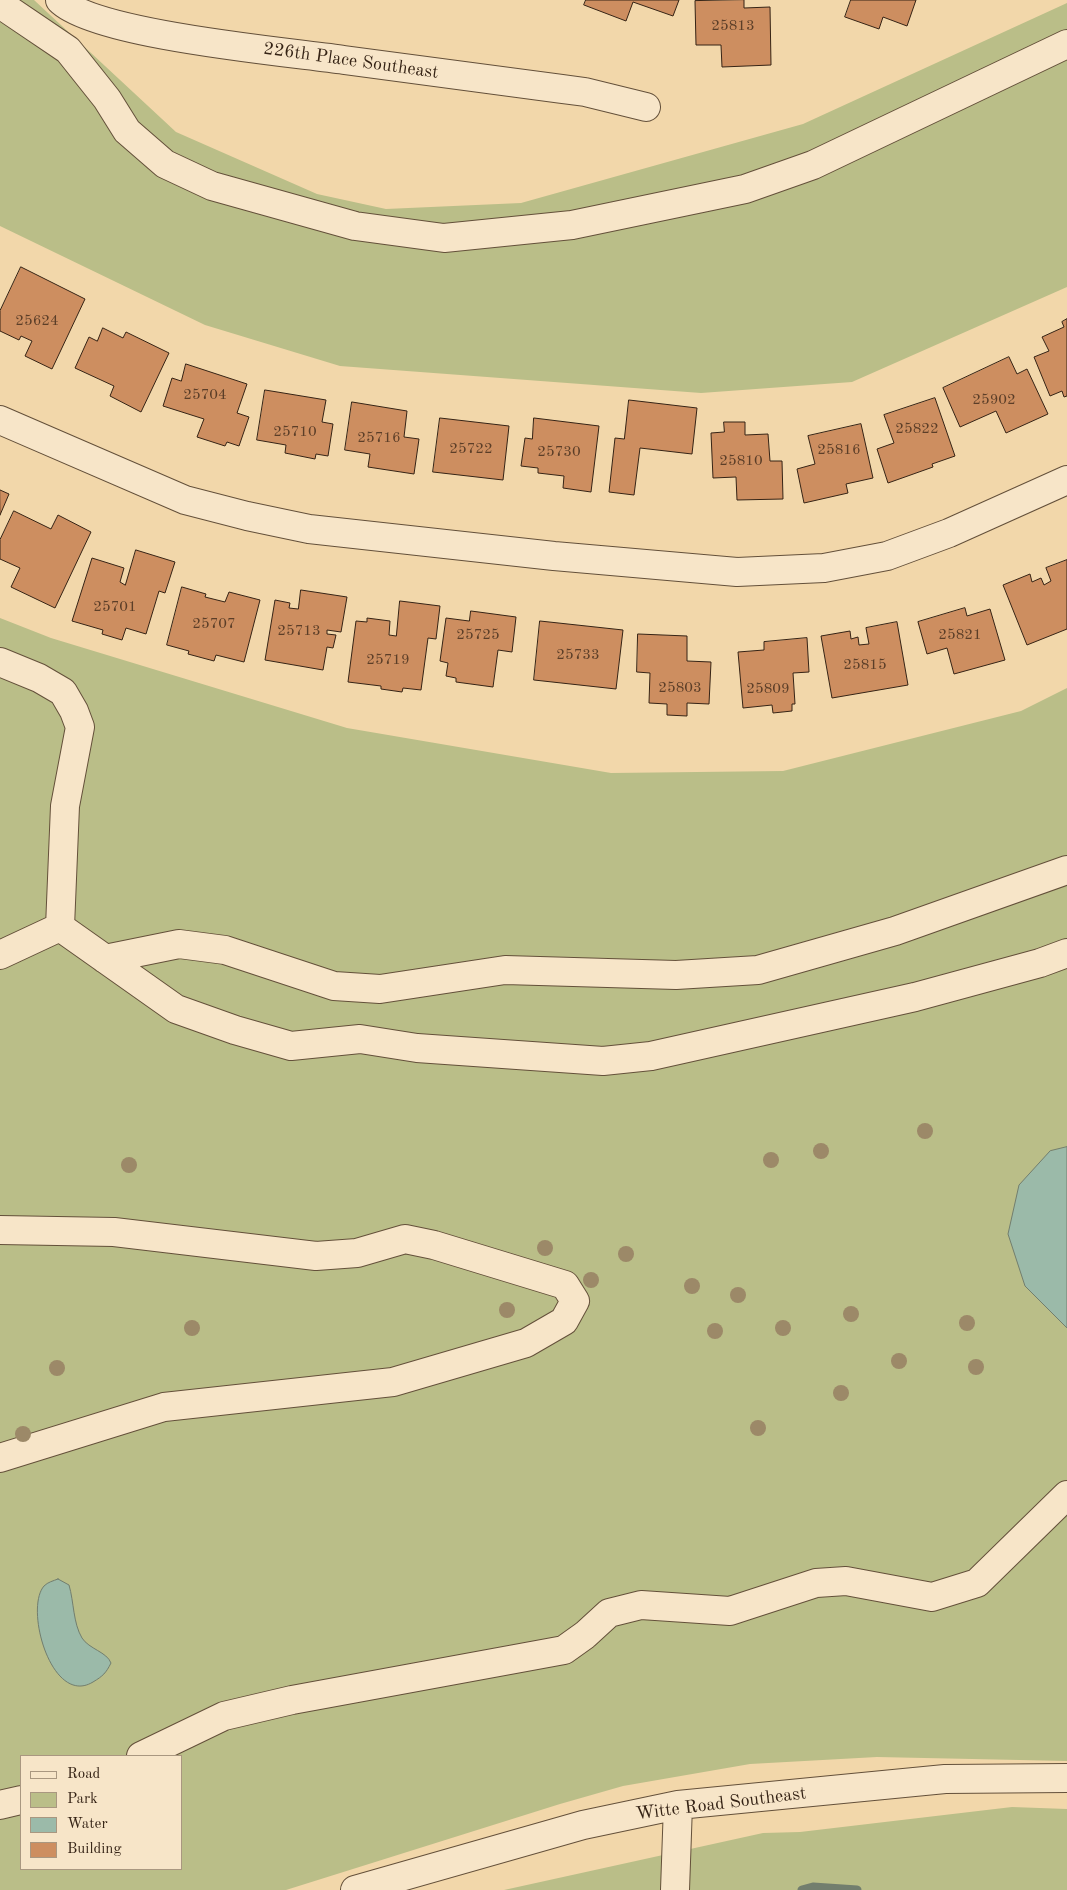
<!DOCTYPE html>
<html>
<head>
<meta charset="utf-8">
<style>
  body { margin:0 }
  #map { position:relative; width:1067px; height:1890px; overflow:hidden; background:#f2d7aa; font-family:"Old Standard TT",serif }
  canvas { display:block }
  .legend { position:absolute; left:20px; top:1755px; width:162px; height:115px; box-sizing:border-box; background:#f7e5c8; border:1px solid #a99780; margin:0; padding:6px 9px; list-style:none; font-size:15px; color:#352315 }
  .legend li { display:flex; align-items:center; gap:10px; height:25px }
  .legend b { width:25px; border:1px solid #a99780 }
</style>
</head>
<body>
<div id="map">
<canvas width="1067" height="1890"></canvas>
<ul class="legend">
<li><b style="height:6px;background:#f7e5c8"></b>Road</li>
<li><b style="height:14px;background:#babe88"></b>Park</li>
<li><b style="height:14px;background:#9bbaa9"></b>Water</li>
<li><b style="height:14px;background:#cd8e60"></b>Building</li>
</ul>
</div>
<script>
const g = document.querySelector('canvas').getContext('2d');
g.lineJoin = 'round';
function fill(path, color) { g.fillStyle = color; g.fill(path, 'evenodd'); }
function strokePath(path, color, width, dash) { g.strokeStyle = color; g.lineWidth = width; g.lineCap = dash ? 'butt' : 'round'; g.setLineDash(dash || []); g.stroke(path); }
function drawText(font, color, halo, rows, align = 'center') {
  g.font = font + ' "Old Standard TT",serif'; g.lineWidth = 4.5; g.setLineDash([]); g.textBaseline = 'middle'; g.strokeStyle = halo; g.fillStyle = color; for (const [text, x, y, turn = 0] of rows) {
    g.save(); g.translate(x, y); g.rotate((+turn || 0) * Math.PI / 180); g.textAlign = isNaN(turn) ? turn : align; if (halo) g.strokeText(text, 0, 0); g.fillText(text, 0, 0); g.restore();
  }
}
fill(new Path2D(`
  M0,0H34L176,132L317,194L386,209L521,203L803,124L1067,3V287L852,382L701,393L340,366L205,325L0,226Z
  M0,618L51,638L347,728L611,773L783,771L1021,711L1067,688V1761L877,1757L750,1764L623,1786L560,1804L286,1890H0ZM21,1756H181V1869H21Z
  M1012,1807L1067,1809V1890H504L763,1833L800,1832Z`), '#babe88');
const water = new Path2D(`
  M1067,1147V1328L1025,1286L1008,1234L1019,1185L1050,1151Z
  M58,1579L69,1585C74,1602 73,1623 82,1638C89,1649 107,1652 111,1663C106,1673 103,1676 93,1682C52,1707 24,1609 44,1586C48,1582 53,1581 58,1579Z`);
fill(water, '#9bbaa9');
strokePath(water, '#727e6e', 1);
strokePath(new Path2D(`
  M802,1890L813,1887L857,1890`), '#727e6e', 9);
const building = new Path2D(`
  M586,0H679L673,16L633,2L626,21L584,5Z
  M744,0V8L770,7L771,65L722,67L721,45H696L695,1Z
  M851,0H916L907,26L883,17L879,29L845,17Z
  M21,267L85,299L52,369L25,356L32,341L21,336L19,340L0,331V311Z
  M1067,319V396L1064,397L1062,391L1050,396L1034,357L1049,351L1042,337L1064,327L1062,322Z
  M103,328L123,338L126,332L169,353L141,412L110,396L114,386L75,368L89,337L97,341Z
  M1009,357L1017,374L1027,369L1048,414L1006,433L996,411L960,427L943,388Z
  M186,364L247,384L237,413L249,417L239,446L227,442L225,446L197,437L204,419L163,406L172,378L181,381Z
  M265,390L326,400L322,422L333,424L328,456L316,454L315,459L285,453L286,445L257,440Z
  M935,398L955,456L932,464L933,467L888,483L877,449L894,443L884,415Z
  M629,400L697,408L692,454L640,448L634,495L609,492L615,438L624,439Z
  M352,402L407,411L404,437L419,439L414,474L368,467L370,454L345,450Z
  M440,418L509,426L503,480L433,472Z
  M534,418L599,426L591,492L563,488L564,476L538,473V468L521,466L525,438L532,439Z
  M724,422H745V435L768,434L770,461H782L783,499L737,500L736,477L713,478L711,433L724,432Z
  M861,424L873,478L846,484L848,493L804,503L797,469L815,464L808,436Z
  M0,490L9,494L0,515Z
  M14,511L51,529L58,515L91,532L55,608L11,587L20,568L0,559V540Z
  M136,550L175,562L165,593L159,591L146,634L126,628L122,640L102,634L103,630L72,621L92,558L124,568L120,582L125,585Z
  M1067,560V629L1027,645L1003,585L1030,574L1032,582L1041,578L1044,585L1051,581L1046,568Z
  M182,587L206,594L205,597L225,602L229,592L260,600L244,662L216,655L214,661L188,654L189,651L167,645Z
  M301,590L347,597L341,632L327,630V634L336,635L333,648L327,647L323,670L265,660L275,600L290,603L289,608L298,609Z
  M400,601L440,606L436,639L428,638L421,690L403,688L402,692L381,689V686L348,682L356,621L367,622V618L390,621L389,635L396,636Z
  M965,608L967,616L990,609L1005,660L954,674L947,648L927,654L918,622Z
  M471,611L516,617L512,652L498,650L493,687L456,682V678L446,676L448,663L440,661L446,618L469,621Z
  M540,621L623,630L616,689L534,680Z
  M897,622L908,685L832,698L821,636L850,631L851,639L858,637L859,645L869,644L866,628Z
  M638,634L687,636V661L711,662L709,704L687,703V716L667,715V704L649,703L650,673L637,672Z
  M807,638L809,672L793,673L795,704H792V711L773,713L772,705L743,708L738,652L764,650V642Z`);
fill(building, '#cd8e60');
strokePath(building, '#352315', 1);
const minor = new Path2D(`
  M60,0C94,35 289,52 344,60C425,71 505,81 585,92L646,107
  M0,4L68,50L107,99L127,131L165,164L212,186L355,226L444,238L572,225L745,189L813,165L1067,44
  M0,420L185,500L247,516L309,529L554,556L737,572L824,568L887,556L949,533L1067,480
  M0,662L39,678L63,692L74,711L80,727L65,806L60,927L176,1009L235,1030L291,1046L360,1039L417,1048L603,1061L651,1056L915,997L1040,963L1067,953
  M0,955L60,927
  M105,959L179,944L225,950L334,986L380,989L505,970L676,975L758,970L895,931L1067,870
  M0,1230L114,1232L316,1256L357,1253L405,1239L434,1245L565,1285L575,1301L564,1321L526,1343L393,1382L164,1407L0,1458
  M141,1756L224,1716L292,1700L564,1650L585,1635L609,1613L641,1605L730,1611L816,1583L846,1581L932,1597L977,1583L1067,1495
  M0,1805L21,1800
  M355,1890L583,1825L678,1805L945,1779L1067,1778
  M675,1890L678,1805`);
strokePath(minor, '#64503a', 30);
strokePath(minor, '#f7e5c8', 28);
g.fillStyle = '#9c8968';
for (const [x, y] of [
  [925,1131],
  [821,1151],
  [771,1160],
  [129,1165],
  [545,1248],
  [626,1254],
  [591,1280],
  [692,1286],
  [738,1295],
  [507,1310],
  [851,1314],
  [967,1323],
  [192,1328],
  [783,1328],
  [715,1331],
  [899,1361],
  [976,1367],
  [57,1368],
  [841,1393],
  [758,1428],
  [23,1434]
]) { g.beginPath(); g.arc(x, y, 8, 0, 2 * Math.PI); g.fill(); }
drawText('15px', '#5b3e28', null, [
  ["25813",733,26],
  ["25624",37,321],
  ["25704",205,395],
  ["25902",994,400],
  ["25822",917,429],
  ["25710",295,432],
  ["25716",379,438],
  ["25722",471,449],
  ["25816",839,450],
  ["25730",559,452],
  ["25810",741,461],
  ["25701",115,607],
  ["25707",214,624],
  ["25713",299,631],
  ["25725",478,635],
  ["25821",960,635],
  ["25733",578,655],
  ["25719",388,660],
  ["25815",865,665],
  ["25803",680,688],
  ["25809",768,689]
]);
drawText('18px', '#352315', '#f7e5c8', [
  ["226th Place Southeast",351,61,8],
  ["Witte Road Southeast",721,1804,-7]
]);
</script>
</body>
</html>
